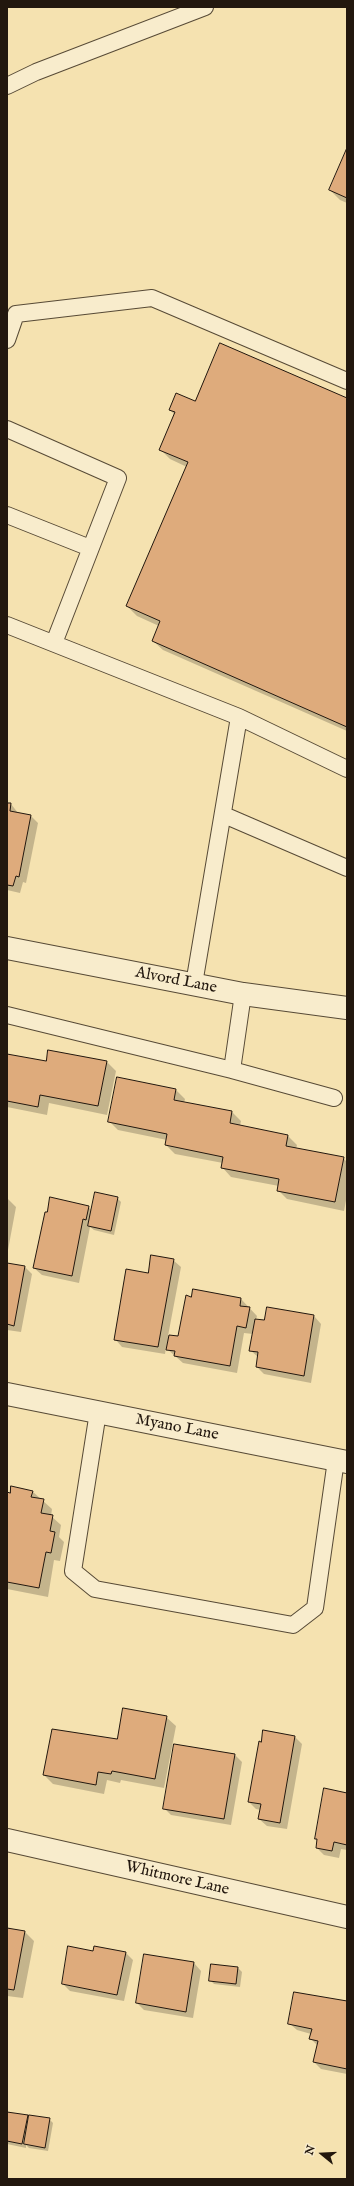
<!DOCTYPE html>
<html>
<head>
<meta charset="utf-8">
<style>
  body { margin:0 }
  #map { position:relative; width:354px; height:2186px; overflow:hidden; background:#f5e2b0; font-family:"IM FELL English",serif }
  canvas { display:block }
  .frame { position:absolute; inset:0; border:8px solid #22170e; pointer-events:none }
  .north { position:absolute; left:302px; top:2134px; width:40px; height:40px; -webkit-text-stroke:3px #f8eccc; paint-order:stroke; rotate:288deg; font-size:11px; font-weight:700; line-height:16px; text-align:center; color:#22170e }
  .north::after { content:''; display:block; margin:auto; width:14px; height:18px; background:#22170e; clip-path:polygon(50% 0,100% 100%,50% 72%,0 100%) }
</style>
</head>
<body>
<div id="map">
<canvas width="354" height="2186"></canvas>
<div class="frame"></div>
<div class="north">N</div>
</div>
<script>
const g = document.querySelector('canvas').getContext('2d');
g.lineJoin = 'round';
function fill(path, color) { g.fillStyle = color; g.fill(path, 'evenodd'); }
function strokePath(path, color, width, dash) { g.strokeStyle = color; g.lineWidth = width; g.lineCap = dash ? 'butt' : 'round'; g.setLineDash(dash || []); g.stroke(path); }
function drawText(font, color, halo, rows, align = 'center') {
  g.font = font + ' "IM FELL English",serif'; g.lineWidth = 4; g.setLineDash([]); g.textBaseline = 'middle'; g.strokeStyle = halo; g.fillStyle = color; for (const [text, x, y, turn = 0] of rows) {
    g.save(); g.translate(x, y); g.rotate((+turn || 0) * Math.PI / 180); g.textAlign = isNaN(turn) ? turn : align; if (halo) g.strokeText(text, 0, 0); g.fillText(text, 0, 0); g.restore();
  }
}
fill(new Path2D(`
  M347,150V203L340,200L330,190Z
  M347,399V731L163,650L153,641L159,626L137,616L127,606L187,467L170,459L160,449L175,415L170,410L196,403Z
  M7,804H11L18,813L31,816L38,823L26,883L23,882L20,893L7,890Z
  M49,1051L107,1062L116,1071L107,1115L49,1103L47,1115L7,1107V1055L47,1062Z
  M176,1090L185,1099L184,1103L232,1112L241,1121L240,1126L288,1136L297,1145L296,1149L343,1158L347,1162V1195L344,1211L287,1199L278,1190L279,1186L231,1177L222,1167L223,1163L175,1154L166,1145L167,1140L118,1130L109,1121Z
  M7,1198L16,1207L8,1250H7Z
  M117,1198L121,1202L114,1235L94,1230L90,1227L79,1283L42,1275L34,1268L88,1207L93,1211Z
  M173,1260L181,1267L168,1336L179,1338L194,1290L241,1299L257,1316L256,1320L265,1321L314,1316L321,1324L311,1383L264,1374L257,1367L258,1357L250,1350L253,1334L244,1333L237,1373L183,1363L166,1348L165,1354L122,1347L115,1339L149,1274Z
  M7,1264L25,1267L32,1274L21,1332L7,1330Z
  M7,1491L11,1495L32,1491L52,1509L51,1516L61,1525L59,1537L64,1542L60,1561L54,1560L48,1597L7,1589Z
  M166,1717L176,1726L164,1788L121,1780L120,1783L107,1780L104,1794L53,1784L44,1775L52,1730L118,1741Z
  M264,1732L295,1737L302,1744L287,1829L267,1826L259,1819L261,1810L256,1809L249,1802Z
  M235,1755L242,1762L231,1825L171,1815L164,1808Z
  M347,1794V1850L341,1849L339,1858L324,1855L317,1848L318,1841L316,1839Z
  M7,1929L25,1932L34,1941L23,1998L7,1996Z
  M94,1952L126,1953L133,1960L124,2001L70,1991L63,1984Z
  M194,1963L201,1971L193,2018L144,2010L137,2003Z
  M212,1965L238,1968L242,1972L240,1987L214,1984L210,1980Z
  M347,2003V2074L321,2069L314,2062L318,2046L310,2038L311,2034L297,2030L289,2023Z
  M7,2113L27,2116L29,2118L49,2119L53,2123L48,2151L29,2148L26,2145V2148L7,2144Z`), '#0003');
const building = new Path2D(`
  M347,148V198L329,190Z
  M220,343L347,398V727L152,641L160,621L126,606L188,462L159,450L175,412L169,410L176,393L195,401Z
  M7,803H11L10,811L31,815L19,877L16,876L13,886L7,885Z
  M48,1050L107,1061L98,1106L40,1095L38,1107L7,1101V1054L46,1061Z
  M117,1077L176,1089L174,1100L232,1111L230,1123L288,1135L286,1146L344,1157L335,1202L277,1191L279,1179L221,1168L223,1157L165,1145L167,1134L108,1122Z
  M95,1192L118,1197L111,1231L88,1226Z
  M50,1197L89,1206L86,1220L83,1219L72,1276L33,1268L45,1212H47Z
  M151,1255L174,1259L158,1347L114,1340L126,1269L148,1273Z
  M7,1263L25,1266L14,1326L7,1324Z
  M193,1289L241,1298L240,1306L250,1307L246,1328L237,1326L230,1366L174,1356L175,1351L166,1350L169,1335L178,1336L186,1295L191,1297Z
  M267,1307L314,1315L304,1376L256,1367L258,1352L249,1351L255,1319L264,1320Z
  M11,1486L33,1491L31,1497L44,1499L41,1513L53,1515L50,1531L55,1532L51,1553L46,1552L39,1588L7,1582V1492L10,1493Z
  M123,1708L167,1716L155,1779L112,1771L111,1774L98,1772L96,1785L43,1775L52,1729L117,1739Z
  M263,1730L295,1736L280,1823L258,1819L261,1804L248,1802L259,1741L261,1742Z
  M174,1744L235,1754L224,1819L163,1809Z
  M324,1788L347,1793V1845L334,1842L332,1851L316,1848L317,1839H315Z
  M7,1928L25,1931L14,1990L7,1989Z
  M68,1946L93,1951L94,1946L126,1952L117,1995L62,1984Z
  M144,1954L194,1962L186,2012L136,2003Z
  M211,1964L238,1967L236,1984L209,1981Z
  M294,1992L347,2001V2069L313,2062L318,2041L309,2039L312,2029L288,2024Z
  M7,2112L28,2115L22,2144L7,2141Z
  M29,2115L50,2118L45,2148L24,2144Z`);
fill(building, '#deab7c');
strokePath(building, '#22170e', 1);
const service = new Path2D(`
  M7,86L36,72L205,7
  M7,340L16,314L152,298L347,381
  M7,429L118,478L54,643
  M7,515L90,548
  M7,625L239,717L194,984
  M239,717L347,769
  M224,815L347,868
  M243,994L232,1070L334,1098
  M7,1015L232,1070
  M98,1412L73,1571L95,1589L293,1625L315,1608L336,1460`);
const minor = new Path2D(`
  M7,948L243,994L347,1008
  M7,1394L347,1462
  M7,1840L347,1917`);
strokePath(service, '#574a36', 18);
strokePath(minor, '#574a36', 24);
strokePath(service, '#f8eccc', 16);
strokePath(minor, '#f8eccc', 22);
drawText('16px', '#22170e', '#f8eccc', [
  ["Alvord Lane",176,981,11],
  ["Myano Lane",177,1428,11],
  ["Whitmore Lane",177,1879,13]
]);
</script>
</body>
</html>
